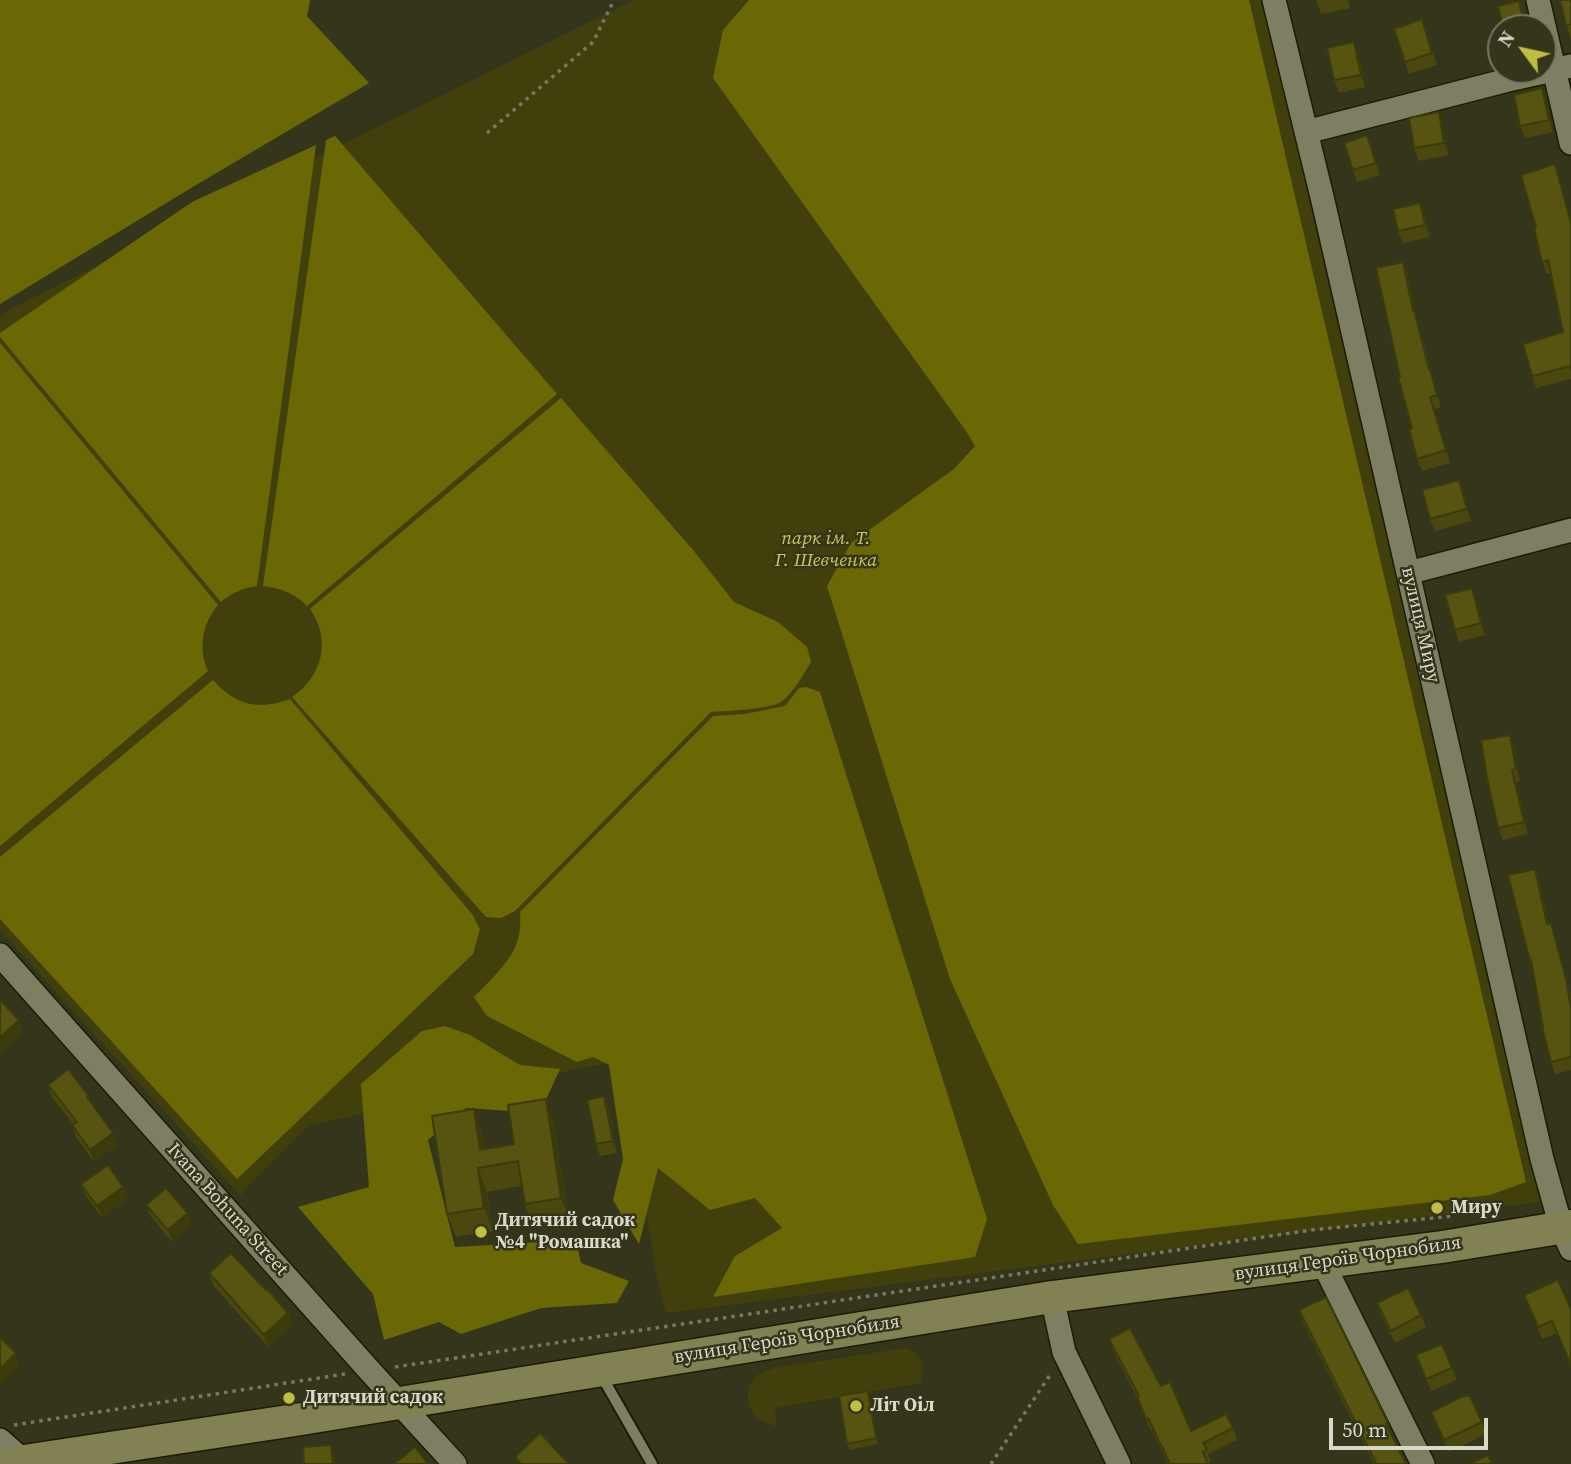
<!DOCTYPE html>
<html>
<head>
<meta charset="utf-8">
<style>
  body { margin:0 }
  #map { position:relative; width:1571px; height:1464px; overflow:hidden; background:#35351b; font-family:"Source Serif 4",serif }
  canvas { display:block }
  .north { position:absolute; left:1487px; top:14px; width:70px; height:70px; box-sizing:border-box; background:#35351b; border:2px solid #777761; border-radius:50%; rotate:303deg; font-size:19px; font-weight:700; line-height:28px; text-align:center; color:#d9d9ca }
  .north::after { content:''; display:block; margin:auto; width:24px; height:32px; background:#c0be40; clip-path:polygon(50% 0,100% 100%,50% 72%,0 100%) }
  .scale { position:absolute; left:1329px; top:1418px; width:159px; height:32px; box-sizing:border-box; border:4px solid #d9d9ca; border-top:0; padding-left:9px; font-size:21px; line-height:24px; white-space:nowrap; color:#d9d9ca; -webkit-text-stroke:5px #35351b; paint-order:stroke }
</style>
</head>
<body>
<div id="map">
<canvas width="1571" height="1464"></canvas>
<div class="north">N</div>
<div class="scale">50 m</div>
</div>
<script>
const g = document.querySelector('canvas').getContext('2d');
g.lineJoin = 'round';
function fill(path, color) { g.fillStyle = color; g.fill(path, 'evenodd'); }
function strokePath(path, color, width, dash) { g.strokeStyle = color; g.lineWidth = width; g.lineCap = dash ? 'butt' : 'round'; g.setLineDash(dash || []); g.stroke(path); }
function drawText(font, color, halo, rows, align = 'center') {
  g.font = font + ' "Source Serif 4",serif'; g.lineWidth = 5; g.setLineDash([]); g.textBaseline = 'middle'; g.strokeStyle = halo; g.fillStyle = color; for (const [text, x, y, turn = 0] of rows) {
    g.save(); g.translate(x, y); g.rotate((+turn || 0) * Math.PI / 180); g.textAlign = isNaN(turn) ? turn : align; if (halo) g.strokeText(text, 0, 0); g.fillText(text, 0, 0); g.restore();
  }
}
fill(new Path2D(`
  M634,0H1263L1540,1202L666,1313L657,1278L621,1060L309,1125L240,1195L0,930V317L12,308Z
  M906,1348C923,1357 926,1365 920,1383L775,1408L776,1426C757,1421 744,1410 749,1389C750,1384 753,1378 758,1375C762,1372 769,1370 774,1368Z`), '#41400d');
fill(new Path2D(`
  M0,0H310L307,16L369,83L191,188L0,304Z
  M749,0H1249L1526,1182L1490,1195L1078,1244L1053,1205L950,979L827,586L851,543L954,469L975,446L966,431L713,78L723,30Z
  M335,136L557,394L307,606C295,593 280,588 263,586L326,140Z
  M316,145L257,586C243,588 231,593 221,602L0,337V333L192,202Z
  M0,343L218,605C202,624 198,648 208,671L0,846Z
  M561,398L693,550L734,602L778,622L807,647L811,662C803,675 793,693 781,702C770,709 726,711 711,712L515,911L501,918L486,917L292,697C322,677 332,640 310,609Z
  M213,680C235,705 258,711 290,699L472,914L480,929L473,954L237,1179L0,919V857Z
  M806,687L820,692L987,1219L975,1257L713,1297L735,1256L782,1228L755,1198L710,1210L658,1168L639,1244L613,1200L623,1159L609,1065L593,1057L577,1062L487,1016L474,997C488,983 509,963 516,945C520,936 521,922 520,912L713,716L745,714L785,706L799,688Z
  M445,1026L470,1035L520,1065L560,1069L540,1113L466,1108L428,1140L455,1247L576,1240L581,1263L629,1281L617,1303L541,1308L461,1334L439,1322L384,1340L373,1294L298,1207L369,1187L361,1084L422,1031Z`), '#6a6805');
const lane = new Path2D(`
  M601,1375L652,1464`);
const street = new Path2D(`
  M1274,0L1323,201L1542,1159L1561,1227L1571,1249
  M1538,0L1571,143
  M1306,132L1508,80L1571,66
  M1408,573L1571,530
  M0,955L369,1370L455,1464
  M1323,1263L1423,1464
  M1052,1297L1064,1352L1119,1464
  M0,1440L27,1464`);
const secondary = new Path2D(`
  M4,1464L295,1420L1052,1297L1442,1247L1571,1226`);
strokePath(lane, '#1d1c04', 14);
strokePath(street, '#1d1c04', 26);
strokePath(secondary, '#1d1c04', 35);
strokePath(new Path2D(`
  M487,133L593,42L614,0
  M395,1367L1311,1230L1454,1216
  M14,1425L345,1374
  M991,1464L1050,1375`), '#787863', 3.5, [3.5, 5]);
strokePath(lane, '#7e7e62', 10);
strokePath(street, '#7e7e62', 23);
strokePath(secondary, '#818153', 32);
fill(new Path2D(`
  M1316,0H1348L1350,8L1321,14Z
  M1571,0V38L1566,25Z
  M1422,19L1437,65L1409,74L1394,29Z
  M1358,54L1365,87L1339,93L1334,80Z
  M1542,88L1546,100L1553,132L1525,138L1520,126Z
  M1439,112L1443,124L1449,155L1419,161L1414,148Z
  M1367,135L1380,175L1357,182L1344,143Z
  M1555,164L1571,219V379L1536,388L1532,376L1563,332L1551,273L1547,274L1542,262L1536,227Z
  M1420,203L1425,215L1430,237L1403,243L1398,231Z
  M1408,274L1416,314L1441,407L1435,409L1450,463L1422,471L1417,459L1400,377Z
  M1459,480L1471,521L1435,531L1430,519Z
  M1476,600L1485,635L1459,642L1455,630Z
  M1510,735L1515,747L1520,781L1516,782L1528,834L1503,840L1498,828Z
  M1535,869L1539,881L1549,924L1555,935L1571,995V1070L1555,1074L1551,1062L1543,1027L1533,969L1530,961Z
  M48,1085L92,1104L113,1133L117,1145L94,1162L76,1137L72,1125L73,1124L52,1097Z
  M604,1096L609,1108L617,1153L600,1156L596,1144Z
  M554,1123L570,1222L534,1228L525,1204L522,1186L487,1192L493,1231L456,1237L447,1214L482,1133L485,1149L514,1144Z
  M81,1184L128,1199L102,1218L86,1196Z
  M146,1205L192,1225L172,1242L151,1217Z
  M209,1273L288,1313L293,1325L268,1347L213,1285Z
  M1524,1295L1571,1309V1367L1557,1333L1542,1339Z
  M1377,1303L1421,1315L1426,1327L1395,1343L1381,1315Z
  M1299,1310L1388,1423L1392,1435L1406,1464H1374L1303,1322Z
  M1109,1339L1161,1386L1191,1431L1233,1428L1237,1440L1208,1454L1211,1462L1208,1464H1168L1152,1430L1151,1431L1141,1409L1137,1397L1113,1351Z
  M1416,1355L1452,1368L1457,1380L1431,1391Z
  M870,1397L878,1444L850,1450L847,1444Z
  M1431,1412L1482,1422L1486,1434L1449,1452L1435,1424Z`), '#4a480e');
fill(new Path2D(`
  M1519,1L1524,13L1527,28H1525Z
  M1354,42L1358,54L1365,87L1361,75Z
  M1542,88L1546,100L1553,132L1549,120Z
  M1439,112L1443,124L1449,155L1444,143Z
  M1555,164L1560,176L1571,219V223Z
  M1420,203L1425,215L1430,237L1425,225Z
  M1403,262L1408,274L1416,314L1430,369L1441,407L1429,369L1413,311Z
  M1430,397L1435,409L1450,463L1446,450Z
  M1459,480L1463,492L1471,521L1467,509Z
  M1472,588L1476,600L1485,635L1481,623Z
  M1510,735L1515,747L1520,781L1516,769Z
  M1512,770L1516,782L1528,834L1524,822Z
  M1535,869L1539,881L1552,936L1547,924Z
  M1551,923L1555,935L1570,991L1571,1009Z
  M19,1020L23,1032L0,1054V1038Z
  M604,1096L609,1108L617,1153L613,1141Z
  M546,1099L554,1123L570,1222L561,1198Z
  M474,1109L482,1133L488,1166L480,1150Z
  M113,1133L117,1145L94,1162L90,1150Z
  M478,1168L487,1192L493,1231L484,1208Z
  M123,1187L128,1199L102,1218L97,1206Z
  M188,1213L192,1225L172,1242L168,1230Z
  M288,1313L293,1325L268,1347L264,1335Z
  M16,1353L20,1365L0,1386V1369Z
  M868,1391L870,1397L878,1444L876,1438Z
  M331,1445L335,1457L336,1464H333Z`), '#3c3b0b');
const building = new Path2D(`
  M1560,0H1571V24L1566,25Z
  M1519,1L1525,28H1503L1498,6Z
  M1422,19L1432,53L1405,62L1394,29Z
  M1354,42L1361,75L1334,80L1327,48Z
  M1542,88L1549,120L1520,126L1514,95Z
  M1439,112L1444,143L1414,148L1409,118Z
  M1367,135L1376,163L1353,170L1344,143Z
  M1555,164L1571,223V370L1570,366L1532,376L1523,344L1563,332L1548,260L1542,262L1534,228L1536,227L1521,175Z
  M1420,203L1425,225L1398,231L1393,209Z
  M1403,262L1413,311L1414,310L1429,369H1430L1437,395L1430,397L1446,450L1417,459L1409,429L1412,428L1398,377H1400L1376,268Z
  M1459,480L1467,509L1430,519L1422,490Z
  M1472,588L1481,623L1455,630L1445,595Z
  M1510,735L1516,769L1512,770L1524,822L1498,828L1487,778L1481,740Z
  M1535,869L1547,924L1551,923L1566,979L1571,1009V1057L1551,1062L1542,1027H1543L1531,960L1530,961L1508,875Z
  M0,1000L19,1020L0,1038Z
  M68,1069L89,1096L87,1097L113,1133L90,1150L72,1125L77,1122L48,1085Z
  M604,1096L613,1141L596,1144L587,1100Z
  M546,1099L561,1198L525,1204L518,1161L478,1168L484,1208L447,1214L432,1116L474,1109L480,1150L514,1144L508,1105Z
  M108,1165L123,1187L97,1206L81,1184Z
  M166,1188L188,1213L168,1230L146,1205Z
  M231,1253L266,1290L267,1289L288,1313L264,1335L209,1273Z
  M1558,1280L1571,1309V1365L1552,1321L1538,1327L1524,1295Z
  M1408,1288L1421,1315L1391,1331L1377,1303Z
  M1326,1297L1388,1423L1386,1424L1406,1464H1374L1376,1463L1299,1310Z
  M1130,1328L1161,1386L1170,1382L1191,1431L1226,1414L1233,1428L1203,1443L1207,1450L1203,1452L1208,1464H1170L1148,1418L1146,1419L1137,1397L1139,1396L1109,1339Z
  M0,1337L16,1353L0,1369Z
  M1442,1344L1452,1368L1426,1379L1416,1355Z
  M868,1391L876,1438L847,1444L839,1396Z
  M1463,1396H1470L1482,1422L1444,1440L1431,1412Z
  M540,1433L569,1464H521L515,1457Z
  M331,1445L333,1464H304L303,1447Z
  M415,1447L428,1464H394Z
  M1488,1455L1492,1464H1470Z`);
fill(building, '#565410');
strokePath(building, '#3c3b0b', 2);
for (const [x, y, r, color] of [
  [1437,1208,7,"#c0be40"],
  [481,1232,7,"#c0be40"],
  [289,1398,7,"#c0be40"],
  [856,1406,7,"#c0be40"]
]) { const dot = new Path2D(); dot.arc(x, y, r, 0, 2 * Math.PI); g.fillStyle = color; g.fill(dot); strokePath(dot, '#35351b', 2.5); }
drawText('italic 19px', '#c8c653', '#35351b', [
  ["парк ім. Т.",826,539],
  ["Г. Шевченка",826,561]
]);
drawText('19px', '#d9d9ca', '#35351b', [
  ["вулиця Миру",1420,625,77],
  ["Ivana Bohuna Street",227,1210,48],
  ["вулиця Героїв Чорнобиля",1348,1259,-8],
  ["вулиця Героїв Чорнобиля",787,1340,-9]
]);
drawText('bold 19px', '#d9d9ca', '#35351b', [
  ["Миру",1451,1208],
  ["Дитячий садок",495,1221],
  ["№4 \"Ромашка\"",495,1243],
  ["Дитячий садок",303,1398],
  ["Літ Оіл",870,1406]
], 'left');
</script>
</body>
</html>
